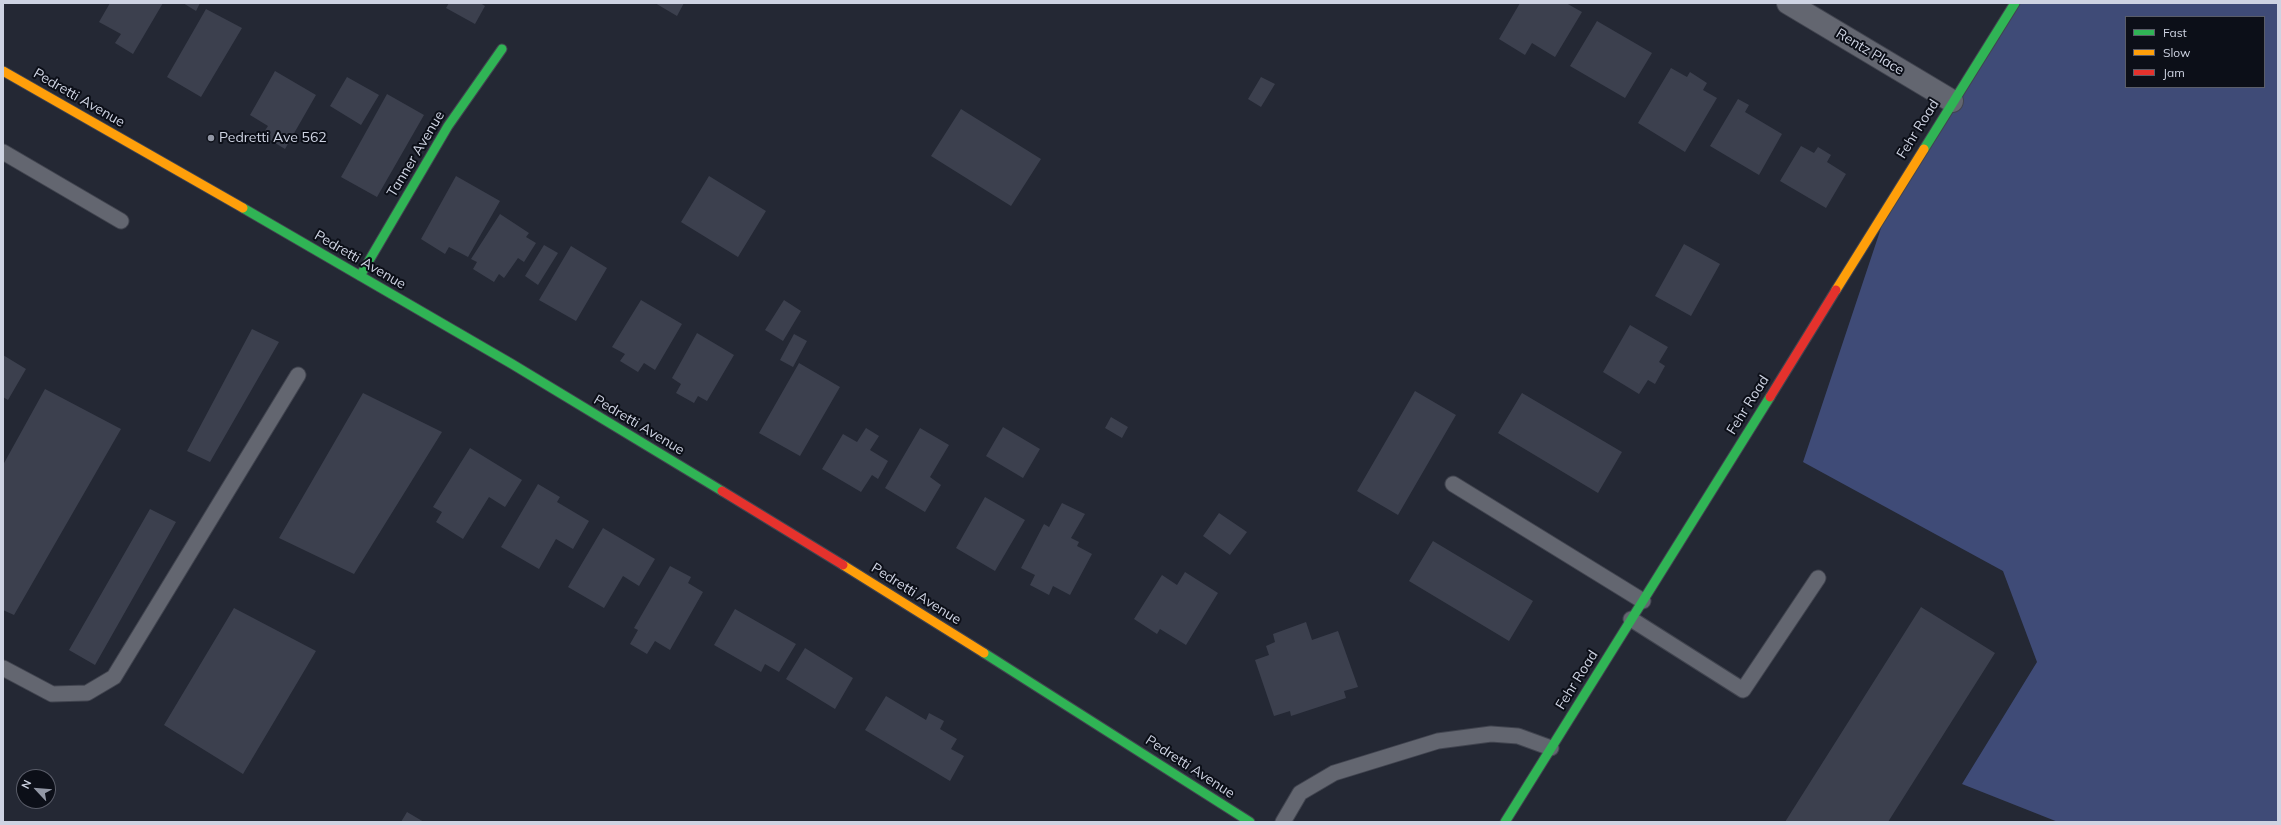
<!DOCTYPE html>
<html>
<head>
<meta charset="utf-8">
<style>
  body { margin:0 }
  #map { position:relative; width:2281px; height:825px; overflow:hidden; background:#242834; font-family:Mulish,sans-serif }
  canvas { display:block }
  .frame { position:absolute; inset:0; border:4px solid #ced3e2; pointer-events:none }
  .legend { position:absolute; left:2125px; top:16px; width:140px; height:72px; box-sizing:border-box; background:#0c0f18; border:1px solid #5a5d69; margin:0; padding:5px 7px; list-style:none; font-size:12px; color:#ced3e2 }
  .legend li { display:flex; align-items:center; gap:8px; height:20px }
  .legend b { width:20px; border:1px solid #5a5d69 }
  .north { position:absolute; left:16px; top:769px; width:40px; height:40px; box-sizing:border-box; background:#0c0f18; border:1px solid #5a5d69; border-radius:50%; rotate:296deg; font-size:11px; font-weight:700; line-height:16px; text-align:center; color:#ced3e2 }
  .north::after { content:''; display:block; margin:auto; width:14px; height:18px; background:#9297a5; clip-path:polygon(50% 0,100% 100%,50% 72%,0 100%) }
</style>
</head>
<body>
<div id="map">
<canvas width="2281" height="825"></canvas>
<div class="frame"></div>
<ul class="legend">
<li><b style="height:5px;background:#30b455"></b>Fast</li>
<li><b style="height:5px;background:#ff9f0a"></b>Slow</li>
<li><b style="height:5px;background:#e5322d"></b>Jam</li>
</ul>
<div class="north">N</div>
</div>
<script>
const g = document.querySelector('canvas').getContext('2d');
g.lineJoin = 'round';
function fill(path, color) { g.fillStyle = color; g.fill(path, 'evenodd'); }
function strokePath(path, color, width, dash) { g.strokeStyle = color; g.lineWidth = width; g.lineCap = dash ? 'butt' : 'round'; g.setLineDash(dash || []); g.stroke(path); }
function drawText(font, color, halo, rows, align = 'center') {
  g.font = font + ' Mulish,sans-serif'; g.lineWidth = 4; g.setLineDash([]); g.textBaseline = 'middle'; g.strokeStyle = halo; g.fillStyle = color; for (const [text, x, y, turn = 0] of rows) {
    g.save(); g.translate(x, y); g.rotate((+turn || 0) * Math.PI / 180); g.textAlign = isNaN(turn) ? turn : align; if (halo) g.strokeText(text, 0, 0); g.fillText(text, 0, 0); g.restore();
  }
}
fill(new Path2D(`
  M2015,3H2278V822H2058L1962,784L2037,662L2003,571L1803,462L1890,201ZM2126,17H2264V87H2126Z`), '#3f4b77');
fill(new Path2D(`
  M110,3H163L133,54L115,43L121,34L99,22Z
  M183,3H200L196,11Z
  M449,3H480L485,6L475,24L446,8Z
  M655,3H684L677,16Z
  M1520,3H1566L1582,12L1555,57L1532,43L1525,55L1499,39Z
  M206,9L242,28L201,97L167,77Z
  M1597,21L1652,53L1625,98L1570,66Z
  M1671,68L1687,77L1690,72L1707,83L1703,90L1717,98L1685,152L1638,123Z
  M275,71L316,95L285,149L262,135L268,126L250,115Z
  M347,77L379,95L361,125L330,106Z
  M1261,77L1275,84L1261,107L1248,99Z
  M387,94L424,115L377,197L341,177Z
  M1738,99L1749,105L1745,112L1782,134L1759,175L1710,146Z
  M961,109L1041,159L1011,206L931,156Z
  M1801,146L1814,153L1818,147L1831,155L1827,162L1846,174L1826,208L1780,181Z
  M456,176L500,201L468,257L449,247L445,254L421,239Z
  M709,176L766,211L738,257L681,222Z
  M500,214L529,233L526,237L536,243L524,262L518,258L504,278L499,274L494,282L473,269L477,262L471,259Z
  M1684,244L1720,264L1691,316L1655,296Z
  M544,245L558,253L538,285L525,276Z
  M571,246L607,268L576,321L539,300Z
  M641,300L682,324L655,370L644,363L638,372L620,361L625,354L612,347Z
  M784,300L801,311L783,341L765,330Z
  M1630,325L1668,347L1659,362L1665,366L1655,384L1648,380L1639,394L1603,372Z
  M252,329L279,342L210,462L187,451Z
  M697,333L734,355L707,401L698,396L694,403L676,393L681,384L672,378Z
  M794,334L807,341L793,367L780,360Z
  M3,355L26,369L8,400L3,397Z
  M799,363L840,387L800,456L759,433Z
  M45,389L121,429L14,615L3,610V465Z
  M1415,391L1456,415L1398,515L1357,491Z
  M363,393L442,432L354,574L279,538Z
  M1522,393L1622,452L1598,493L1498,433Z
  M1111,417L1128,427L1122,438L1105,428Z
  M1003,427L1040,449L1023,478L986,456Z
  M866,428L879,436L870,450L888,461L878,479L872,475L861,492L822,469L843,434L857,442Z
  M920,428L949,445L930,477L941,485L925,512L885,488Z
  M470,448L522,480L505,507L489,497L463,539L436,522L442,512L433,507Z
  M538,484L560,497L557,502L589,521L573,549L556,539L539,569L501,547Z
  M985,497L1025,520L995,571L956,548Z
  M1062,503L1085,514L1071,538L1079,542L1077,546L1092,554L1070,595L1053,586L1049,595L1030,585L1035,575L1021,568L1044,524L1049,527Z
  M150,509L176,522L95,665L69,650Z
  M1219,513L1247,532L1230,555L1203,536Z
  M603,528L655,559L639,586L623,576L604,608L568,587Z
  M1433,541L1533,601L1509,641L1409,581Z
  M670,566L691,577L688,583L703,592L670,650L655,641L647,654L630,644L638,630L634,628Z
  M1185,572L1218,593L1186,645L1160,629L1157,634L1134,619L1162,575L1177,585Z
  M1921,607L1995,653L1888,822H1785Z
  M234,608L316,651L243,774L164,725Z
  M735,609L796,644L779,672L765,664L761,672L714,645Z
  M1306,622L1312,640L1338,631L1358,687L1344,691L1346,698L1291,716L1290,711L1274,716L1255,660L1269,655L1266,646L1275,642L1273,634Z
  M805,648L853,678L835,709L786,679Z
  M886,696L926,720L929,713L944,721L940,729L957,739L951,749L964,756L950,781L865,730Z
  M407,812L424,822H401Z`), '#3c404e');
const lane = new Path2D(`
  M3,152L121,221
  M1453,484L1643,601
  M1631,619L1743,690L1818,578
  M3,668L52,694L87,693L114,677L298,375
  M1283,822L1300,793L1334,773L1438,741L1491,734L1518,736L1551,748`);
const street = new Path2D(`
  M1788,3L1952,101`);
const fast = new Path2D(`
  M1924,149L2015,3
  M243,208L512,364L722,491
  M360,276L448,126L502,49
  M984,653L1250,822
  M1505,822L1770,397`);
const slow = new Path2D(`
  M3,71L243,208
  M1836,290L1924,149
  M843,565L984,653`);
const jam = new Path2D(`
  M1770,397L1836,290
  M722,491L843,565`);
strokePath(lane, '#41444f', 17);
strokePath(street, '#41444f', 24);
strokePath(fast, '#41444f', 11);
strokePath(slow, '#41444f', 11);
strokePath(jam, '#41444f', 11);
strokePath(lane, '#636670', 15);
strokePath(street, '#636670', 22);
strokePath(fast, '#30b455', 9);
strokePath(slow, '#ff9f0a', 9);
strokePath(jam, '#e5322d', 9);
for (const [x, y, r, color] of [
  [211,138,4,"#9297a5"]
]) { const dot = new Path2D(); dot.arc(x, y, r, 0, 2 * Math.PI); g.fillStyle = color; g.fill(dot); strokePath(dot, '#0c0f18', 1.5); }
drawText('14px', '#ced3e2', '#0c0f18', [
  ["Rentz Place",1870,52,31],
  ["Pedretti Avenue",79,98,30],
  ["Fehr Road",1918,129,-58],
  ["Tanner Avenue",416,154,-59],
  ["Pedretti Avenue",360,260,30],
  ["Fehr Road",1748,405,-58],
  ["Pedretti Avenue",639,425,31],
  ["Pedretti Avenue",916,594,32],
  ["Fehr Road",1577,680,-58],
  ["Pedretti Avenue",1190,767,33]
]);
drawText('14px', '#ced3e2', '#0c0f18', [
  ["Pedretti Ave 562",219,138]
], 'left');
</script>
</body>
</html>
